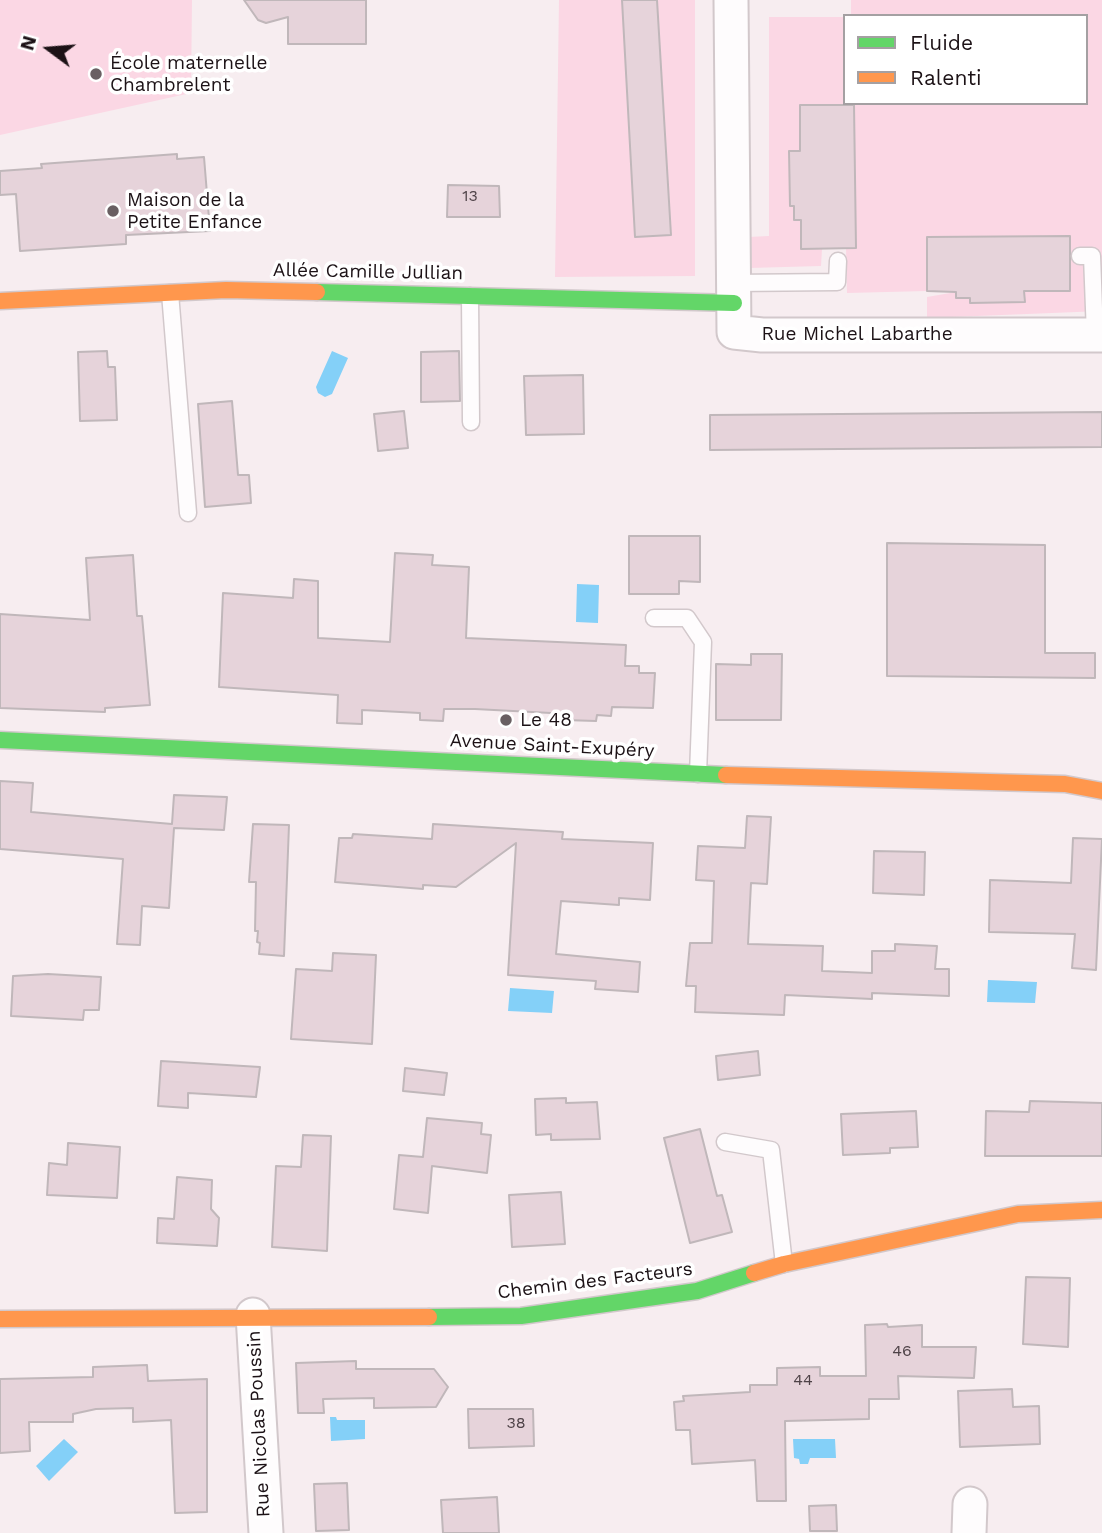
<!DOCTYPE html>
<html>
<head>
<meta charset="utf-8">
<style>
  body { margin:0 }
  #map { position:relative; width:1102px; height:1533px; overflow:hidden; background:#f7edf0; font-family:"Work Sans",sans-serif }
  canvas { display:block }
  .legend { position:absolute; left:843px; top:14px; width:245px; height:91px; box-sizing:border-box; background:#fff; border:2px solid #a4a0a2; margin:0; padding:9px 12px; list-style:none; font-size:21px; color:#1c1216 }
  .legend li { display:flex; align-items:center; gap:14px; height:35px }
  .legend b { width:35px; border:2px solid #a4a0a2 }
  .north { position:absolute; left:14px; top:14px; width:70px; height:70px; -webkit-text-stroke:5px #fff; paint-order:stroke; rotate:286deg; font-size:19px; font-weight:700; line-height:28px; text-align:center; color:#1c1216 }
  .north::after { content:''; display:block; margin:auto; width:24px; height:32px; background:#1c1216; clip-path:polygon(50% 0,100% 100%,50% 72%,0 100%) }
</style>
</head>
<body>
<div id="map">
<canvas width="1102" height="1533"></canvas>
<ul class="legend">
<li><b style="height:9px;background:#63d668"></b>Fluide</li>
<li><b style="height:9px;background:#ff974d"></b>Ralenti</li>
</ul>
<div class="north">N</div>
</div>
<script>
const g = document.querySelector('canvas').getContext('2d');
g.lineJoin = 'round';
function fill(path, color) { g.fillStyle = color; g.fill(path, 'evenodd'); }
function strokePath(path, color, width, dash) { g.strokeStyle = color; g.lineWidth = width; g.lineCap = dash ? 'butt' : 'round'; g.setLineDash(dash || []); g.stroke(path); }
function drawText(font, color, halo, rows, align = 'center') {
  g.font = font + ' "Work Sans",sans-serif'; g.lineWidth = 7; g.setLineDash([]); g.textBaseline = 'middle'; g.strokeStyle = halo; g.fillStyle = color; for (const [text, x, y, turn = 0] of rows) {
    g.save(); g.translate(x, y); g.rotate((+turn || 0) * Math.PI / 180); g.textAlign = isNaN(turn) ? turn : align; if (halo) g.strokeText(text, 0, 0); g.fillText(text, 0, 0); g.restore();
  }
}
fill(new Path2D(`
  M0,0H192L191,93L0,135Z
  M559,0H695V276L555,277Z
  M851,0H1102V311L927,318V297L956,292V298H970V303L1025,301L1024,291H1070L1069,236L927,237V291L847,293L846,248L856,247L854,105H800V151H789L794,206L801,220V248L822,249L821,266L749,268L748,237L769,236V17H845V103H1086V16H851Z`), '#fbd7e4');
fill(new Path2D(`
  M332,351L348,358L332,394L325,397L318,393L316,387Z
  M577,584L599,585L598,623L576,622Z
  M988,980L1037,982L1035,1003L987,1002Z
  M510,988L554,991L552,1013L508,1011Z
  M330,1417H336L337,1420H365V1439L331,1441Z
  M64,1439L78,1452L49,1481L36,1466Z
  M793,1439H835L836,1458H810L808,1464H800L799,1459L794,1458Z`), '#84d0f8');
const building = new Path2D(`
  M244,0H366V44H288V17L266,23L258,20Z
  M622,0H657L671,235L635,237Z
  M800,105H854L856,248L801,249V220H794V206H790L789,151H800Z
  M177,154V159L204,157L210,231L126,235V244L20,251L16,194L0,195V171L42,168L41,164Z
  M448,185L499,186L500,217H447Z
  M1070,236V291H1024L1025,302L970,303V298H956V292L927,291V237Z
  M107,351L108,367H115L117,420L80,421L78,352Z
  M459,351L460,401L421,402V352Z
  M583,375L584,434L526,435L524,376Z
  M232,401L238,475H249L251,503L205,507L198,404Z
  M404,411L408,448L378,451L374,414Z
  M1102,412V447L710,450V415Z
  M629,536H700V582L679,581V594H629Z
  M887,543L1045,545V653H1095V678L887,676Z
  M395,553L433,555L432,565L469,567L466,638L626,645L625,666H639V673H655L653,708L612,707L611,716L597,715L596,721L564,720V715L551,713L475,709H444L443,721L420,720V713L362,710V724L337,723L338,695L219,687L223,593L293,598L294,579L318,581V638L390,642Z
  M133,555L137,616H142L150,705L105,708V712L0,708V614L90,620L86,558Z
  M751,654H782L781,720H716V664L751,665Z
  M0,781L33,783L31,812L172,824L174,795L227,797L224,830L174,828L169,908L142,906L140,945L117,944L123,859L0,849Z
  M747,816L771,817L767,884L751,883L748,944L823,946L822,971L872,973V951H895V944L937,946L935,969H949V996L872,993V999L785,995L784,1015L695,1012L696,986H686L690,943H712L714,881L696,880L698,846L745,848Z
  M253,824L289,825L284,956L259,954L260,943L257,942L258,931H255L256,882H249Z
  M433,824L563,832L562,839L653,843L650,900L619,898V905L561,901L556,954L640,962L638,992L595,989L596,981L508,975L516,843L456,887L423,885V889L335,882L339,838H352L353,834L432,839Z
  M1073,838L1102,839L1096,970L1072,968L1075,934L989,932L990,880L1071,883Z
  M874,851L925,852L924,895L873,893Z
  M333,953L376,955L372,1044L291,1039L296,969L332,971Z
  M48,974L101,977L99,1010H84L83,1020L11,1016L13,976Z
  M758,1051L760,1075L718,1080L716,1056Z
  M161,1061L260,1067L256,1097L188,1093V1108L158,1106Z
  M405,1068L447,1073L444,1095L403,1091Z
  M566,1098V1103L597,1102L600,1139L551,1140V1134L536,1135L535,1099Z
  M1030,1101L1102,1103V1156H985L986,1111L1029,1112Z
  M916,1111L918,1147L890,1148V1153L843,1155L841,1114Z
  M427,1118L482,1123L481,1134L491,1135L487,1173L432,1166L428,1213L394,1209L399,1155L423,1157Z
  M700,1129L717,1196L722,1195L732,1232L690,1243L664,1138Z
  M303,1135L331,1136L327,1251L272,1247L276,1166L301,1167Z
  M68,1143L120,1147L117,1198L47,1195L49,1163L67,1165Z
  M177,1177L212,1180L211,1209L219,1218L217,1246L157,1243L158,1218L174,1219Z
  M561,1192L565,1244L512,1247L509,1195Z
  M1026,1277L1070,1278L1068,1347L1023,1344Z
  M887,1324L888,1327L922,1325V1347H976L974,1378L898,1376L899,1399H869V1419L785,1421L786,1501H757L755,1460L692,1464L690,1430H676L674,1402L684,1401L683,1396L750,1392V1385H777V1368L820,1367V1376H866L865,1325Z
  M356,1361V1369H434L448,1387L436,1407L374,1408V1398L323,1399L324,1413H298L296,1363Z
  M147,1365L148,1381L207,1379V1512L175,1513L171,1420L133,1422V1408L96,1409L73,1414V1422H29L30,1451L0,1453V1379L93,1377V1367Z
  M1012,1389L1013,1407L1039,1406L1040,1444L960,1447L958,1391Z
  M468,1409H533L534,1446L469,1448Z
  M347,1483L349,1530L316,1531L314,1484Z
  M497,1497L499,1533H443L441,1500Z
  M836,1505L837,1531H810L809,1506Z`);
fill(building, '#e6d3da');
strokePath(building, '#c0b7ba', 2);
const lane = new Path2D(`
  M1080,256H1092L1095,335
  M732,283L837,282L838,261
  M170,293L188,513
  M470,296L471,422
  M654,618H687L703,642L698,774
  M725,1142L771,1150L784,1264`);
const street = new Path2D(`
  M731,0L734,332L762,335H1102
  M253,1315L266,1533
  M969,1533L970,1504`);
const fast = new Path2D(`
  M317,292L734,303
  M0,740L726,775
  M429,1317L521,1316L697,1291L754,1273`);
const slow = new Path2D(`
  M0,301L226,290L317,292
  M726,775L1065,784L1102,791
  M754,1273L784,1264L1018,1214L1102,1210
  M0,1319L429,1317`);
strokePath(lane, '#d2c8cb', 19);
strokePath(street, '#d2c8cb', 37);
strokePath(fast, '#d2c8cb', 19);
strokePath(slow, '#d2c8cb', 19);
strokePath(lane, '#fefcfd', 16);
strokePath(street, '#fefcfd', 33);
strokePath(fast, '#63d668', 16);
strokePath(slow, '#ff974d', 16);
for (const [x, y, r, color] of [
  [96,74,7,"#695f62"],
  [113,211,7,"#695f62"],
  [506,720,7,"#695f62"]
]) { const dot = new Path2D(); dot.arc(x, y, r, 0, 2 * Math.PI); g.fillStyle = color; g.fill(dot); strokePath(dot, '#fff', 2.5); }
drawText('16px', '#4e4247', null, [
  ["13",470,196],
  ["46",902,1351],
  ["44",803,1380],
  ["38",516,1423]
]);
drawText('19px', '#1c1216', '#fff', [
  ["École maternelle",110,63],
  ["Chambrelent",110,85],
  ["Maison de la",127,200],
  ["Petite Enfance",127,222],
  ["Le 48",520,720]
], 'left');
drawText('19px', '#1c1216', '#fff', [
  ["Allée Camille Jullian",368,272,1],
  ["Rue Michel Labarthe",857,334],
  ["Avenue Saint-Exupéry",552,746,3],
  ["Chemin des Facteurs",595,1281,-7],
  ["Rue Nicolas Poussin",259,1424,-93]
]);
</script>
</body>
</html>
